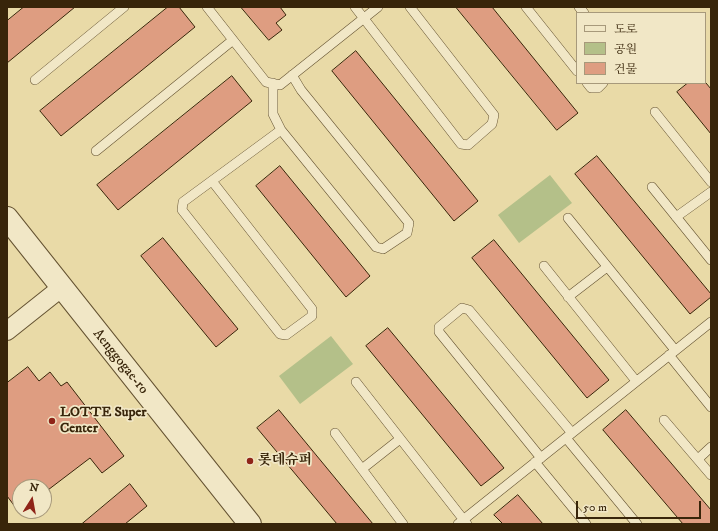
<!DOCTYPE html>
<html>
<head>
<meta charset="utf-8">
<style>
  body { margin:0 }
  #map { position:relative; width:718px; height:531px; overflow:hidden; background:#e9daa7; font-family:"IM FELL DW Pica","Noto Serif KR",serif }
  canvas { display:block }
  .frame { position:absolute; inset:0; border:8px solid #38250a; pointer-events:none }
  .legend { position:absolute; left:576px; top:12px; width:130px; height:72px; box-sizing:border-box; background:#f1e7c6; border:1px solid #a7997b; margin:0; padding:5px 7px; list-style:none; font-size:12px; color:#38250a }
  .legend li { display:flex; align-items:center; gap:8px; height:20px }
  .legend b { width:20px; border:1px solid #a7997b }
  .north { position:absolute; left:12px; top:479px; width:40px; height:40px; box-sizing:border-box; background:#f1e7c6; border:1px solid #a7997b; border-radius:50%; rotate:11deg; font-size:11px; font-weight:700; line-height:16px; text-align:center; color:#38250a }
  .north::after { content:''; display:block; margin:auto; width:14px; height:18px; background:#8f2418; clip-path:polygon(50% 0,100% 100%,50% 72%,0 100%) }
  .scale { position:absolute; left:576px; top:501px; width:125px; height:18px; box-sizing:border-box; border:2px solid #38250a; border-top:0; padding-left:5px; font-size:12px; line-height:14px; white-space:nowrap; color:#38250a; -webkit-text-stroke:3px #f1e7c6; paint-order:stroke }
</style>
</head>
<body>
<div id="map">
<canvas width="718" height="531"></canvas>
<div class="frame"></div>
<ul class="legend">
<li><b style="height:5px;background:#f1e7c6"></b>도로</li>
<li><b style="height:11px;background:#b4c089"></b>공원</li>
<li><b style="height:11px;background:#de9d81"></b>건물</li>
</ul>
<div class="north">N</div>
<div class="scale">50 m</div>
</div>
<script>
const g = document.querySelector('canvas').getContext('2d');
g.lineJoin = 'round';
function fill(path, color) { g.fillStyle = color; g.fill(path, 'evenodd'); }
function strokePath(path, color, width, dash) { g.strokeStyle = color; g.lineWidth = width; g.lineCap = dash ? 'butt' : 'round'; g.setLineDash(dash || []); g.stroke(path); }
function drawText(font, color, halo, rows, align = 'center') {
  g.font = font + ' "IM FELL DW Pica","Noto Serif KR",serif'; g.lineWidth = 3.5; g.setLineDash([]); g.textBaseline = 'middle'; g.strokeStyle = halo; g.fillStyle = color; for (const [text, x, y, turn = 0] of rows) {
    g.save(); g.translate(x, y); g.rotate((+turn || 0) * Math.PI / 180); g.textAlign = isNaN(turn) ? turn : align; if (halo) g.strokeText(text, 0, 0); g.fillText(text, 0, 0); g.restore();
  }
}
fill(new Path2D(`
  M550,175L572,203L519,243L498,215Z
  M331,336L353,364L300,404L279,376Z`), '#b4c089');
const building = new Path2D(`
  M24,7H75L7,63V21Z
  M168,7H179L195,27L61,136L40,111Z
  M241,7H280L286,15L276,23L282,30L269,40Z
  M456,7H492L578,113L557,130Z
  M356,51L478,201L454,221L332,71Z
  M232,76L252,101L118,210L97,185Z
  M688,83H706L711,89V134L677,92Z
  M597,156L711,294V297L690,314L575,174Z
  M280,166L370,276L346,297L256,186Z
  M163,238L238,329L216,347L141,256Z
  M494,240L609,380L587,398L472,258Z
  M388,328L504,468L481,486L366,346Z
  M28,367L39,381L50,372L61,386L67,382L124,456L102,473L90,458L44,493V487H20V511H21L19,512L7,496V383Z
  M279,410L373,524H337L257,428Z
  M626,410L711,510V524H683L603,430Z
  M130,484L147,506L125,524H82Z
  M518,495L543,524H503L494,515Z`);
fill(building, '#de9d81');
strokePath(building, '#38250a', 1);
const service = new Path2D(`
  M207,7L266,82L280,85L378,7
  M355,7L461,144L468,145L492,124L494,115L410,7
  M526,7L577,71
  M579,7L584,13
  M35,80L124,7
  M273,83V114L281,130L376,247L383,249L407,233L409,223L301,90L292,75
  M587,83L591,88H598L603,83
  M655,112L711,182
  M96,151L233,40
  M212,181L312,309V316L286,335L280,334L182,210L183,202L281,130
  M652,187L711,260
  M676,217L711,192
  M568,218L675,350
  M544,266L636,381
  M568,297L607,267
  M669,355L711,407
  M356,382L467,524
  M664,420L711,475
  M335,433L403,524
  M566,438L637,524
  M541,458L439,332V327L462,308L469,310L572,433
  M698,459L711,447
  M535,462L586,524
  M362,469L400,439
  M458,524L711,322`);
const minor = new Path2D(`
  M7,331L61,288`);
const tertiary = new Path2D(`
  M7,218L250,524`);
strokePath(service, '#645231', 10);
strokePath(minor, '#645231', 20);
strokePath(tertiary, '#645231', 24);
strokePath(service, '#f1e7c6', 9);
strokePath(minor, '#f1e7c6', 18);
strokePath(tertiary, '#f1e7c6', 22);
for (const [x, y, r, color] of [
  [52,421,4,"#8f2418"],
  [250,461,4,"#8f2418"]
]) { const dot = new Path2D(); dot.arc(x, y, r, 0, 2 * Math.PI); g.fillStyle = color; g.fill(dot); strokePath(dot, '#f1e7c6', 1.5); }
drawText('14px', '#38250a', '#f1e7c6', [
  ["Aenggogae-ro",120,362,51]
]);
drawText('bold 14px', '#38250a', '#f1e7c6', [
  ["LOTTE Super",60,413],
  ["Center",60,429],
  ["롯데슈퍼",258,461]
], 'left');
</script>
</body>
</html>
